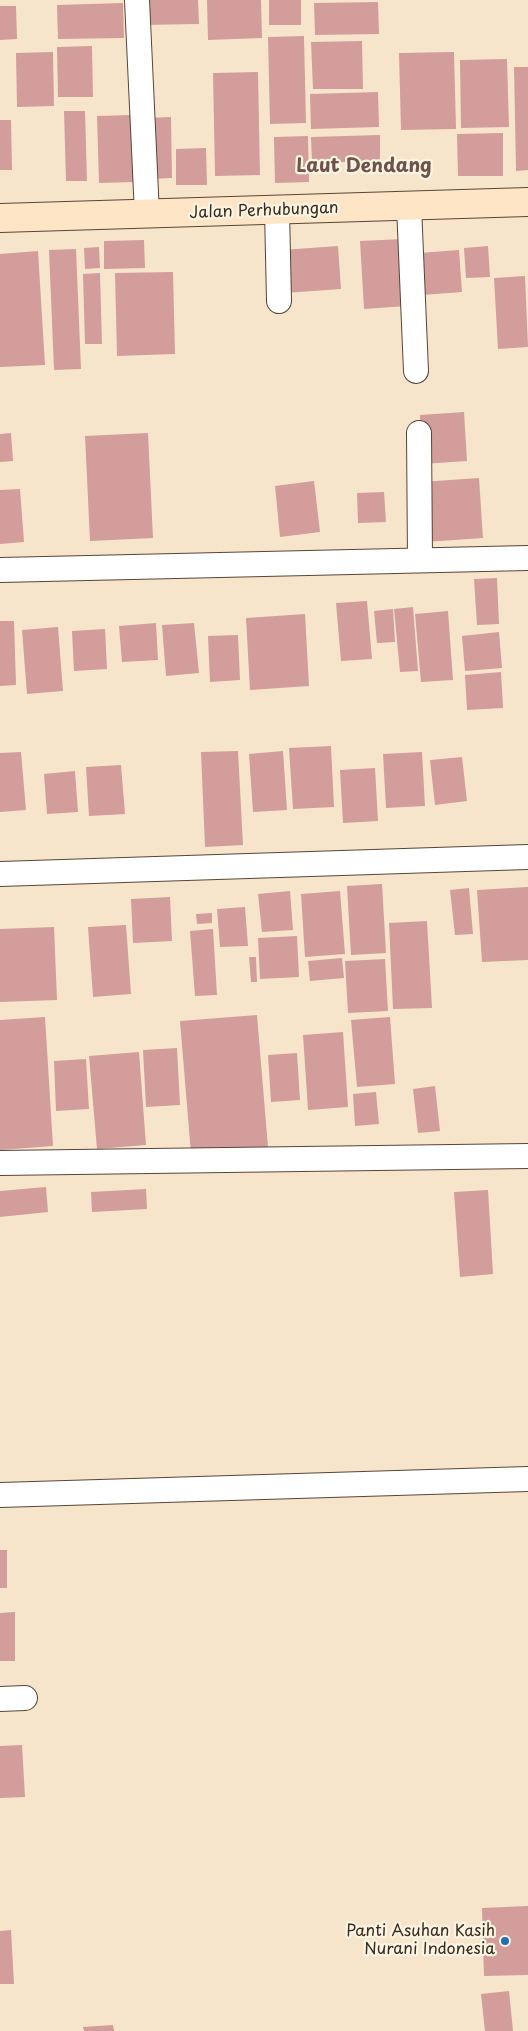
<!DOCTYPE html>
<html>
<head>
<meta charset="utf-8">
<style>
  body { margin:0 }
  canvas { display:block; background:#f6e5cb }
</style>
</head>
<body>
<canvas width="528" height="2031"></canvas>
<script>
const g = document.querySelector('canvas').getContext('2d');
g.lineJoin = 'round';
function fill(path, color) { g.fillStyle = color; g.fill(path, 'evenodd'); }
function strokePath(path, color, width, dash) { g.strokeStyle = color; g.lineWidth = width; g.lineCap = dash ? 'butt' : 'round'; g.setLineDash(dash || []); g.stroke(path); }
function drawText(font, color, halo, rows, align = 'center') {
  g.font = font + ' "Playpen Sans",sans-serif'; g.lineWidth = 4.5; g.setLineDash([]); g.textBaseline = 'middle'; g.strokeStyle = halo; g.fillStyle = color; for (const [text, x, y, turn = 0] of rows) {
    g.save(); g.translate(x, y); g.rotate((+turn || 0) * Math.PI / 180); g.textAlign = isNaN(turn) ? turn : align; if (halo) g.strokeText(text, 0, 0); g.fillText(text, 0, 0); g.restore();
  }
}
fill(new Path2D(`
  M141,0H198L199,24L141,25Z
  M207,0H261L262,38L208,40Z
  M269,0H301V25H269Z
  M378,2L379,34L315,35L314,3Z
  M123,3L124,38L58,39L57,5Z
  M0,6H16L17,39L0,40Z
  M304,36L306,123L270,124L268,37Z
  M362,41L363,89H313L311,42Z
  M92,46L93,97H58L57,47Z
  M53,52L54,106L17,107L16,53Z
  M454,52L456,129L401,130L399,53Z
  M507,59L509,127L461,128L460,60Z
  M514,67H528V170L516,171Z
  M258,72L260,175L215,176L213,73Z
  M378,92L379,127L311,129L310,94Z
  M64,111H85L87,181H66Z
  M132,115L134,182L99,183L97,116Z
  M171,117L172,178L147,179L146,118Z
  M0,120H11L12,170H0Z
  M503,133V176H458L457,134Z
  M380,135V161L312,163L311,137Z
  M308,136L309,182L275,183L274,137Z
  M206,148L207,185H176V149Z
  M403,239L407,306L364,309L360,241Z
  M144,240L145,268L104,269V241Z
  M338,246L341,289L285,293L282,250Z
  M488,246L490,277L466,278L464,248Z
  M99,247L100,268L85,269L84,248Z
  M76,249L81,369L54,370L49,250Z
  M459,250L462,292L422,295L419,253Z
  M38,251L45,365L0,367V254Z
  M173,272L175,354L117,356L115,273Z
  M100,273L102,344H85L83,274Z
  M525,276L528,347L498,349L494,278Z
  M464,412L467,461L423,464L420,415Z
  M11,433L13,461L0,462V434Z
  M148,433L153,538L90,541L85,436Z
  M479,478L483,538L425,542L421,482Z
  M314,481L320,532L280,537L275,486Z
  M20,489L24,542L0,544V490Z
  M384,492L386,522L358,523L357,493Z
  M497,578L499,624L477,625L474,579Z
  M367,601L372,659L341,661L336,603Z
  M413,607L418,671L400,672L394,609Z
  M393,609L395,642L377,643L374,611Z
  M448,611L453,680L421,682L415,614Z
  M305,614L309,686L250,690L246,618Z
  M0,621H14L16,685L0,686Z
  M156,623L158,660L122,662L119,626Z
  M194,623L199,673L166,676L162,625Z
  M58,627L63,691L27,694L22,630Z
  M105,629L107,669L74,671L72,631Z
  M499,632L502,668L465,671L462,636Z
  M238,635L240,680L210,682L208,636Z
  M501,672L503,708L467,710L465,675Z
  M331,746L334,807L293,809L289,748Z
  M238,751L243,845L205,847L201,752Z
  M283,751L287,810L253,812L249,754Z
  M21,752L26,810L0,812V753Z
  M422,752L425,806L386,808L383,754Z
  M462,757L467,801L435,805L430,760Z
  M121,765L125,814L89,816L86,767Z
  M375,768L378,821L343,823L340,770Z
  M75,771L78,812L47,814L44,774Z
  M382,884L386,953L351,955L347,886Z
  M528,887V960L482,962L477,890Z
  M469,888L473,934L455,935L450,890Z
  M290,891L293,930L262,932L258,894Z
  M340,891L345,954L305,957L301,894Z
  M170,897L172,941L133,943L131,899Z
  M245,907L248,946L220,947L217,909Z
  M212,913V923L197,924L196,914Z
  M427,921L432,1008L393,1009L389,923Z
  M126,925L131,994L93,997L88,927Z
  M54,927L57,1000L0,1002V929Z
  M213,929L217,995L195,996L190,931Z
  M297,936L299,977L260,979L258,938Z
  M249,957H256L257,982H251Z
  M342,958L344,978L310,981L308,961Z
  M385,959L388,1011L348,1013L345,961Z
  M257,1015L268,1147L191,1154L180,1021Z
  M45,1017L53,1146L0,1150V1020Z
  M390,1017L395,1084L357,1087L351,1020Z
  M343,1032L348,1107L308,1110L303,1035Z
  M177,1048L180,1105L146,1107L143,1050Z
  M139,1052L146,1145L97,1149L89,1056Z
  M297,1053L300,1100L271,1102L268,1055Z
  M86,1059L89,1109L56,1111L54,1061Z
  M435,1086L440,1131L418,1133L413,1089Z
  M376,1092L379,1124L355,1126L353,1094Z
  M46,1187L48,1212L0,1217V1191Z
  M146,1189L147,1209L92,1212L91,1192Z
  M488,1190L493,1274L460,1277L454,1192Z
  M0,1550H7V1588H0Z
  M15,1612V1661H0V1613Z
  M22,1745L25,1797L0,1798V1746Z
  M528,1906V1975L484,1976L482,1908Z
  M11,1930L14,1984H0V1931Z
  M509,1991L513,2031H485L481,1994Z
  M113,2025L114,2031H84L83,2027Z`), '#d39d9b');
const minor = new Path2D(`
  M137,0L147,214
  M409,206L416,371
  M277,210L279,301
  M419,433L420,560
  M0,570L528,558
  M0,874L528,857
  M0,1163L528,1156
  M0,1495L528,1479
  M0,1699L25,1698`);
const secondary = new Path2D(`
  M0,218L528,202`);
strokePath(minor, '#574638', 26);
strokePath(secondary, '#574638', 30);
strokePath(minor, '#fff', 24);
strokePath(secondary, '#fde5c5', 28);
for (const [x, y, r, color] of [
  [505,1941,5,"#1f6fb2"]
]) { const dot = new Path2D(); dot.arc(x, y, r, 0, 2 * Math.PI); g.fillStyle = color; g.fill(dot); strokePath(dot, '#fcf5e5', 2); }
drawText('16px', '#3b2a1e', '#fcf5e5', [
  ["Jalan Perhubungan",264,211,-2]
]);
drawText('16px', '#3b2a1e', '#fcf5e5', [
  ["Panti Asuhan Kasih",495,1932],
  ["Nurani Indonesia",495,1950]
], 'right');
drawText('bold 19px', '#70524a', '#fcf5e5', [
  ["Laut Dendang",364,167]
]);
</script>
</body>
</html>
